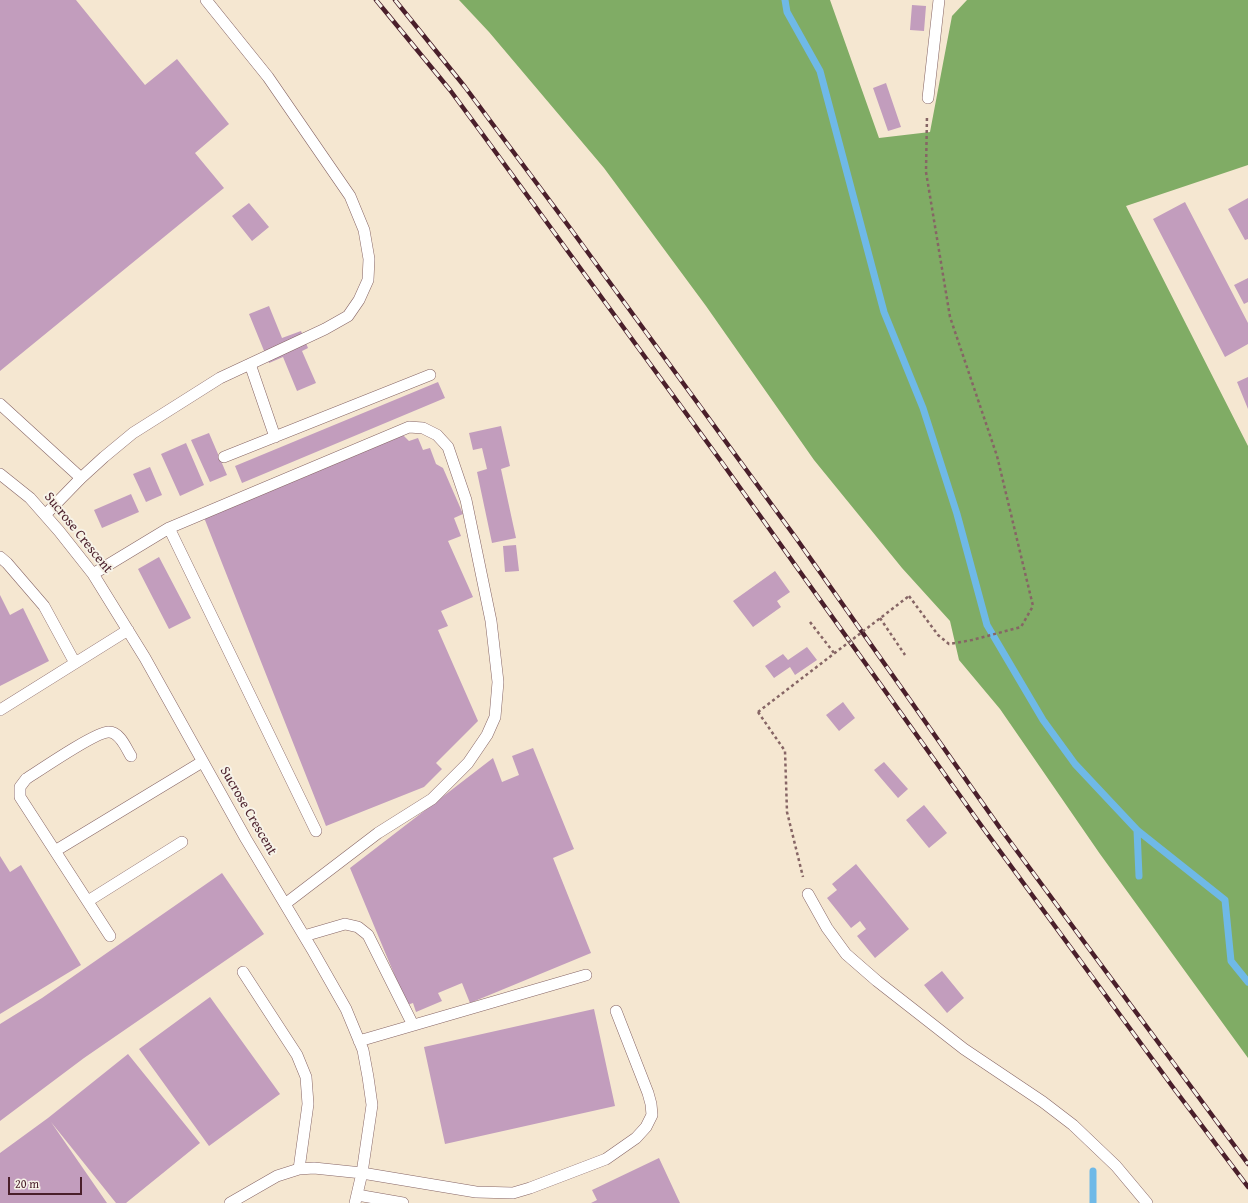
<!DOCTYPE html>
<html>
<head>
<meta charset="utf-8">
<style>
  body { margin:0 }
  #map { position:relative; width:1248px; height:1203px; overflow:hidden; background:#f5e7d1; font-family:"Gentium Book Plus",serif }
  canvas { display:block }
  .scale { position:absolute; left:8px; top:1177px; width:74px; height:18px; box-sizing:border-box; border:2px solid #4a1f2b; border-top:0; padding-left:5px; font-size:12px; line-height:14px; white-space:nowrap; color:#4a1f2b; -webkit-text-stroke:3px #f7f3e8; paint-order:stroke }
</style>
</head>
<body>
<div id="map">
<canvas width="1248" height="1203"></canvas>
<div class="scale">20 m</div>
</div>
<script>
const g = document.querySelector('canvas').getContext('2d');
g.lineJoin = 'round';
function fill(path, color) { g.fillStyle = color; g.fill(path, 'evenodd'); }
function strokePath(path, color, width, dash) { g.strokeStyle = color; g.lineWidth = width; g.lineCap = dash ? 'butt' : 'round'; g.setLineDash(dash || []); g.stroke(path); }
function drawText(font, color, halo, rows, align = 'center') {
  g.font = font + ' "Gentium Book Plus",serif'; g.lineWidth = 4; g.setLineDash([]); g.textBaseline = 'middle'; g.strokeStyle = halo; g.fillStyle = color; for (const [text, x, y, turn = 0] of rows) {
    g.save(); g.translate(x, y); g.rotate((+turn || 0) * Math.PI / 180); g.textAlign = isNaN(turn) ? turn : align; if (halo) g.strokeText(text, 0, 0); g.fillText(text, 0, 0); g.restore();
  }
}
fill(new Path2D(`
  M459,0H830L879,138L930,132L952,16L967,0H1248V165L1126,206L1248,446V1058L1100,854L1000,709L959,660L950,621L902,568L814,460L706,306L604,168L489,32Z`), '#80ac65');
strokePath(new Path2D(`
  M785,0L787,12L820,71L884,312L923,408L957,514L987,625L1043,720L1075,764L1137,830L1225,900L1231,961L1248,982
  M1137,830L1139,876
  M1093,1203V1171`), '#6fb9e7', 7);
fill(new Path2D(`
  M0,0H76L145,85L177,59L229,124L195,153L224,188L0,371Z
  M912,5L926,6L924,31L910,30Z
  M886,83L901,127L888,131L873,88Z
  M1248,198V239L1245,240L1228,209Z
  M1185,202L1248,323V344L1225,357L1153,219Z
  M249,203L269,227L252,241L232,216Z
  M1248,278V302L1244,304L1234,285Z
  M269,306L282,338L301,331L308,348L302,351L316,383L297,391L283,357L269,363L249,314Z
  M1248,377V409L1237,382Z
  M438,382L445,398L242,483L235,466Z
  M501,426L510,466L501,469L516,538L492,543L477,472L487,469L482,448L473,450L469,433Z
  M209,433L227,475L210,482L191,440Z
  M403,435L409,441L418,438L423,450L430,448L436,464L443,468L463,514L454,518L461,536L448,541L473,597L441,611L448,626L438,630L478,721L436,763L442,769L424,787L326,826L203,515Z
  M186,443L204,485L180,496L161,454Z
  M150,467L162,495L146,502L133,474Z
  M131,494L139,512L102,528L94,510Z
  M516,545L519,571L505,572L503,546Z
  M159,557L191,618L169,629L138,569Z
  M775,571L790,592L777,601L781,607L753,627L733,601Z
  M0,595L10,615L23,608L49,661L0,686Z
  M807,647L817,660L795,675L790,667L774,678L765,666L783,654L788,660Z
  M843,702L855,718L839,731L826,715Z
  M533,748L574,849L553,858L591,953L470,1003L462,983L438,993L442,1001L416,1012L413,1003L407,1005L350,868L493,758L502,782L519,775L512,756Z
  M884,762L908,789L898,798L874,770Z
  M924,805L947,833L929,848L906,820Z
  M0,856L10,872L21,865L81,965L0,1014Z
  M856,864L909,929L875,958L857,936L866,929L860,921L851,928L827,898L837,890L832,884Z
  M222,873L264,934L84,1058L0,1121V1024L42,998Z
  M942,971L964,998L947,1013L924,985Z
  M210,997L280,1094L209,1146L139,1049Z
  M594,1009L615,1106L445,1144L424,1047Z
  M128,1054L200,1143L126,1203H116L51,1122L107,1203H0V1153L48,1118Z
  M659,1158L680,1203H591L597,1200L592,1190Z`), '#c29dbd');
const service = new Path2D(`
  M928,98L939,0
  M250,364L275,437
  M0,404L81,478
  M224,457L430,375
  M0,474L30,498L59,531L93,574L145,658L246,839L313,951L346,1009L363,1050L368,1077L372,1105L362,1173L355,1203
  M45,515L81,478L104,457L133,433L220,378L325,329L348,316L359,300L368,280L369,259L364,230L350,196L268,77L206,0
  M169,528L316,831
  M0,557L7,563L44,606L75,663
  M93,574L169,528L409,427L423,428L437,435L448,447L466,500L491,621L498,682L495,717L487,735L468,763L432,799L378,833L285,904
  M0,710L128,630
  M55,851L202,762
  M808,894L827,928L846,954L877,981L964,1049L1043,1102L1073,1125L1116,1166L1147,1203
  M88,901L182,842
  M110,936L20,797V787L26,779C40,770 97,731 109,732C120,732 126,748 131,756
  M304,936L345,924L358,927L368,935L413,1025
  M243,972L297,1055L306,1077L308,1104L299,1169
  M359,1041L586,975
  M357,1195L403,1203
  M230,1203L277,1176L299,1169L314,1168L362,1173L476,1192L513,1193L530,1188L606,1159L636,1138L646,1127L652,1115L651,1104L648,1093L616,1011`);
strokePath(service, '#866565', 12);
strokePath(new Path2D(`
  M909,596L938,635L949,644L972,640L1021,627L1033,606L997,456L950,317L926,172L927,115
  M880,618L905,655
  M810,622L834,653
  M758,712L785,751L787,812L803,877`), '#866565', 2.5, [3, 3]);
strokePath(service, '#fff', 11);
const rail = new Path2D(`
  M376,0L450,90L478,128L723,464L983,828L1172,1086L1248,1187
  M395,0L465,87L570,228L796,538L1000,828L1248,1164`);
strokePath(rail, '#4a1f2b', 4.5);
strokePath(rail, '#f7f3e8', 3, [9]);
strokePath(new Path2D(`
  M758,712L909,596`), '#866565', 2.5, [3, 3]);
drawText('14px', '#4a1f2b', '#f7f3e8', [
  ["Sucrose Crescent",78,533,51],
  ["Sucrose Crescent",248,811,60]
]);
</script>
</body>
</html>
